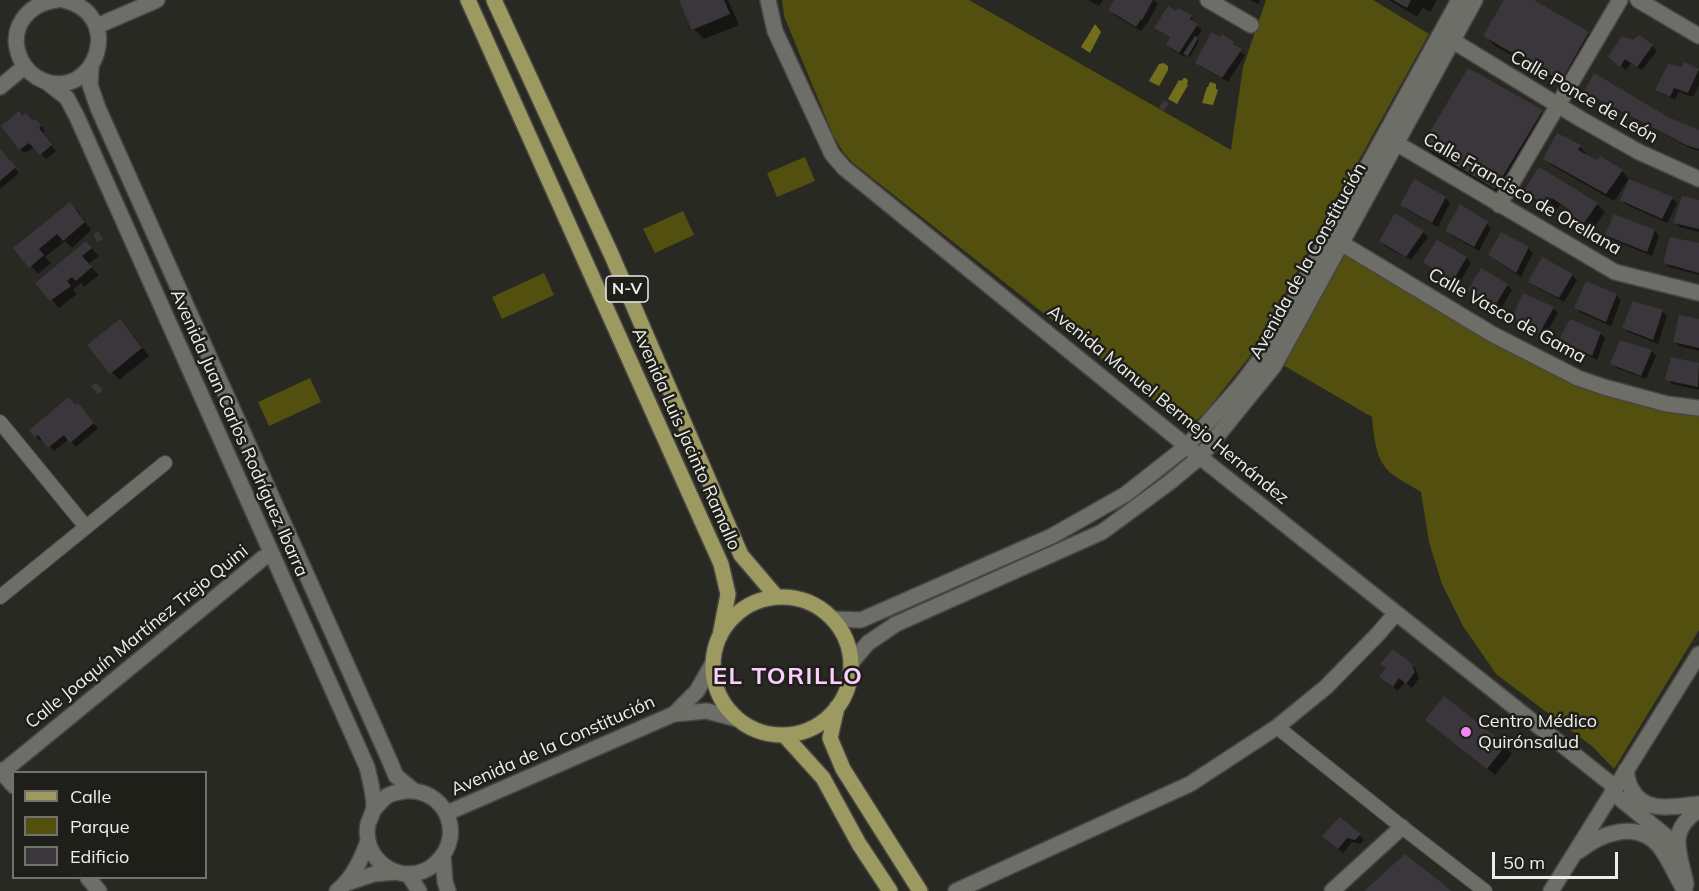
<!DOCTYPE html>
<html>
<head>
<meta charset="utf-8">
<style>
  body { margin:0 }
  #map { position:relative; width:1699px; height:891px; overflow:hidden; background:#292924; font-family:Mulish,sans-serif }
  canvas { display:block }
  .legend { position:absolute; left:12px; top:771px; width:195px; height:108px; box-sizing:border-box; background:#1f1f1a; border:2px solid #71716d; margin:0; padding:8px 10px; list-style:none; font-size:18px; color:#ededea }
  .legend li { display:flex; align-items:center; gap:12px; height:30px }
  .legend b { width:30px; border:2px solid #71716d }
  .scale { position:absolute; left:1492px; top:852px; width:126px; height:27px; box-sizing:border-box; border:3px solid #ededea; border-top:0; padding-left:8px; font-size:18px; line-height:21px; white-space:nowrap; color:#ededea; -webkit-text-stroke:4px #1f1f1a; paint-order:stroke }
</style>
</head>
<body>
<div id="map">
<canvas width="1699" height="891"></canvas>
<ul class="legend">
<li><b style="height:8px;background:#9d9a61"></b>Calle</li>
<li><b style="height:16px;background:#534f0f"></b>Parque</li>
<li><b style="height:16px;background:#3b363b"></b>Edificio</li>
</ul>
<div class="scale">50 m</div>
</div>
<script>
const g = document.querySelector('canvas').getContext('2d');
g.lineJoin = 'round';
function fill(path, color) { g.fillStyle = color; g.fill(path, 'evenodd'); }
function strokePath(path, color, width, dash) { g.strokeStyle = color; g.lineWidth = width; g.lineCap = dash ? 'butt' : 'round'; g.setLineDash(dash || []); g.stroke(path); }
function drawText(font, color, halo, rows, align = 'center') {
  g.font = font + ' Mulish,sans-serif'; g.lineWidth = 5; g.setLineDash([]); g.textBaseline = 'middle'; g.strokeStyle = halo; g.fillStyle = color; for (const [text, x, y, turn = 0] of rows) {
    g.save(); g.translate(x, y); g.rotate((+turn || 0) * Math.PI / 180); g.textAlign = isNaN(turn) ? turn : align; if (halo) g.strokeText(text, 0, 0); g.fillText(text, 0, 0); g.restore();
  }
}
fill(new Path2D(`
  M782,0H969L1231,150L1243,67L1266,0H1373L1429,34L1250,356L1204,414C1196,421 1191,424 1180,421L852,162L843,152L833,135L784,16Z
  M805,157L815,181L777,197L767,173Z
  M683,211L694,235L655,253L643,229Z
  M1346,253L1486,339L1589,391L1668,412L1699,415V630L1614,769L1593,747L1496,674L1463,626L1442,584L1429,542L1421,492C1412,486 1401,481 1392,474C1375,461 1374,436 1372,417L1283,365Z
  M544,273L554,295L502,319L492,297Z
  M310,378L321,402L269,426L258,402Z`), '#534f0f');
fill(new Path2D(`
  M1095,24L1101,32L1090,53L1081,47Z
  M1164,63L1168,66V70L1159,86L1149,81L1159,64Z
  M1184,78H1186L1188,81L1187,84L1188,85L1177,104L1168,99L1179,80L1181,81Z
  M1210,82L1216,84V89L1218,90L1213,105L1202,103L1207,87H1208Z`), '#736e1b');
fill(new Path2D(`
  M680,0H728L739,25L704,39L694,29Z
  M1088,0H1103L1099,6Z
  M1115,0H1154L1158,4L1147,24H1146L1141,31L1114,15L1110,10Z
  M1249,0H1260L1259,4Z
  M1389,0H1437L1430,12L1423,8L1417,17Z
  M1506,0H1531L1589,33L1599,43L1572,90L1495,46L1485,36Z
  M1191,17L1193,19L1191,21L1202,30L1197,38L1199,41L1190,57L1186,55L1185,57L1172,50L1168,45L1171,38L1156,28Z
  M1233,43L1235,45L1234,47L1245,55L1228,82L1201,67L1197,62Z
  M1652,46L1657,51L1642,70L1631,63L1626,70L1615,62Z
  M1685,64L1699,71V85L1693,97L1679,92L1675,100L1662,94L1657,90L1683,69Z
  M1469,70L1542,112L1552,122L1505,198L1434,155L1424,145Z
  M1586,91L1668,118L1699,131V151L1692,149L1591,96Z
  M23,118L40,125L45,131L42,134L56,151L46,159L35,147L25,153L20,149Z
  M1580,147L1587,154L1586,156L1622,171L1629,179L1614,201L1553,166L1545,159Z
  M0,150L19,173L0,189Z
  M1414,181L1446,198L1450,203L1438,227L1406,209L1402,204Z
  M1524,192L1597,204L1605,212L1590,233L1567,213L1569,210L1560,205L1554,213L1532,199Z
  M1672,198L1677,203L1667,223L1627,205L1622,200Z
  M1699,202V232L1679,227L1674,222Z
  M70,204L78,211L91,230L72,248L65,241L45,257L51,263L38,274L15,248Z
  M1615,216L1655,231L1659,236L1652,256L1611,239L1606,234Z
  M1487,224L1491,228L1479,251L1452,236L1447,231Z
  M1423,232L1428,237L1411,260L1385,246L1381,241Z
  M1437,242L1467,258L1471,263L1458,285L1430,266Z
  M86,243L99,256L88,264L99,275L84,287L81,283L73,290L77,294L59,308L37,283Z
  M1699,244V275L1669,267L1665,262Z
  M1528,248L1533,253L1521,277L1495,260L1490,255Z
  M1572,275L1577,280L1564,302L1535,286L1530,281Z
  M1507,285L1512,290L1500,310L1475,295L1470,290Z
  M1616,295L1621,300L1611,326L1581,313L1576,308Z
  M1553,308L1558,313L1544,337L1519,322L1514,317Z
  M1662,311L1667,316L1658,344L1628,332L1624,328Z
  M1699,320V351L1679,346L1674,341Z
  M127,328L149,356L119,380L112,372Z
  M1600,333L1605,338L1597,360L1565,344L1561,340Z
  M1621,342L1652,351L1656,356L1646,379L1617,368L1612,364Z
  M1673,358L1699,364V390L1672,384L1667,379Z
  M76,407L82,410L98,428L76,447L69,439L54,451L43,439L40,441L36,436Z
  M1410,664L1416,669L1419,678L1412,688L1405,682L1398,691L1386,682Z
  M1435,727L1505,746L1512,754L1495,775Z
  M1360,835L1364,840L1360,844L1352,842L1343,853L1328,840Z`), '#0007');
fill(new Path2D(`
  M679,0H724L730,14L692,30Z
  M1114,0H1153L1142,20L1141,19L1136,27L1108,10Z
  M1393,0H1411L1407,8Z
  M1504,0H1534L1589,32L1561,81L1483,36Z
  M1168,6L1176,11L1178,8L1192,15L1190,19L1198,24L1179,53L1166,45L1170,37L1154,28Z
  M1211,32L1220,37L1222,34L1234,42L1233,44L1242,49L1222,78L1195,63Z
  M1639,35L1653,45L1637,67L1625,59L1620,67L1608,57L1622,36L1633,40Z
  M1195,36L1198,38L1188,56L1183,54Z
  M1684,62L1699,69L1688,93L1674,88L1670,97L1655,90L1668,64L1682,67Z
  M1468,68L1543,110L1495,189L1422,145Z
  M1594,73L1668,117L1699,130V149L1686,145L1584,92Z
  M1164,100L1169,103L1164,111L1159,108Z
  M19,111L22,116L26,113L32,120L36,119L41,126L39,128L52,145L40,155L29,143L19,150L1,126Z
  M1557,133L1581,145L1578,150L1597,160L1600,156L1623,170L1606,194L1543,159Z
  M0,149L16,167L0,181Z
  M1539,167L1598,203L1582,226L1565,213L1568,209L1552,198L1546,206L1523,192Z
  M1414,179L1446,197L1432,223L1400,205Z
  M1629,179L1673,197L1662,219L1620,200Z
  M1682,196L1699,200V229L1673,223Z
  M70,202L85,222L63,241L57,234L39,249L44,255L29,268L13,248Z
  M1460,204L1488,222L1474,247L1445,231Z
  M1395,213L1424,231L1406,257L1379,241Z
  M1614,214L1655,230L1647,252L1605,235Z
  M98,231L103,239L98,242L93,235Z
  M1501,232L1529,247L1516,273L1488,255Z
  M1670,237L1699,243V273L1663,263Z
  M1437,240L1467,257L1452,282L1423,262Z
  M86,241L92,248L82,256L92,267L76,281L72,277L67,281L71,286L50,301L35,283Z
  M1542,257L1573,274L1559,298L1528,282Z
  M1481,268L1508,284L1495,306L1468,290Z
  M1586,281L1617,294L1606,322L1574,308Z
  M1523,293L1554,307L1539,334L1512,318Z
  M1633,301L1663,310L1653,340L1622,328Z
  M1679,315L1699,319V348L1673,342Z
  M120,319L142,348L110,374L87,345Z
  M1570,319L1601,332L1592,356L1559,340Z
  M1620,340L1652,350L1641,376L1610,364Z
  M1671,357L1699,363L1698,387L1665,380Z
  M96,383L103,390L98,394L91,386Z
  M69,397L75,405L78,403L94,423L70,443L64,435L48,448L38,435L35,437L29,430Z
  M1393,649L1411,663L1415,672L1406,684L1399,678L1393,687L1379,677L1386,668L1380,664Z
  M1444,696L1506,745L1487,769L1425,720Z
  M1340,817L1361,834L1355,840L1347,838L1338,849L1322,836Z
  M1405,854L1452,891H1364Z`), '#3b363b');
const pedestrian = new Path2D(`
  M0,422L86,527
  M0,597L165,463
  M1277,727L1402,827L1485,891`);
const minor = new Path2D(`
  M57,0C26,4 7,30 21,60C26,70 34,77 44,81C96,100 126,14 63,0
  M768,0L775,31L832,154L844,168L1200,457L1615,787
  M1208,0L1251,25
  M1638,0L1699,36
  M97,26L157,0
  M1453,41L1579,118L1639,152L1699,179
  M91,67L90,85L98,108L388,757L396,776L413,790
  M48,83L67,98L77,117L367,767C370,780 374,793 374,807C373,813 370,818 368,824C366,834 368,846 374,855C381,866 395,874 408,874C419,874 430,869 437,862C466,834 445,787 404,791C398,792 392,793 387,796C382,800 378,805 374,809
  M0,87L24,67
  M1396,143L1615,272L1699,293
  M1499,205L1620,0
  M1341,243L1492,334L1578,378L1604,387L1667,404L1699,408
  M834,619L861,620L1052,536L1126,494L1187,446L1240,386L1264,354L1459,0
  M851,663L868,643L896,624L1102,532L1170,482L1200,457L1274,366L1475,0
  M674,714L697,691L713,663
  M0,770L14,786
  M1626,770C1627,776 1628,783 1631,788C1644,815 1675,806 1699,804
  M0,774L244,574L263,558L272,554
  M1612,792L1678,846
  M447,813L674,714L707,711L737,719
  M1579,851C1601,833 1637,820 1659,846C1668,857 1677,878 1685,891
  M443,856L445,882L448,891
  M408,874L419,891
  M88,878L99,891
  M347,883L374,874L396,872
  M1686,884C1680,853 1666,831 1699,810
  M337,891C353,878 361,860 368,841
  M956,891L1190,784L1277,727L1326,687L1378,634L1396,613
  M1332,891L1402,827
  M1551,891L1699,654`);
const primary = new Path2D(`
  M468,0L721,564L728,594L720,636
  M494,0L612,256L741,555L776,596
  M713 666a69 69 0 1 1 138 0a69 69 0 1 1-138 0Z
  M837,707L830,738L843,769L920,891
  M785,736L823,778L859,844L890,891`);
strokePath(pedestrian, '#474642', 16);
strokePath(minor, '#474642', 18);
strokePath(primary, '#474642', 18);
strokePath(pedestrian, '#6e6e68', 14);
strokePath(minor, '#6e6e68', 15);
strokePath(primary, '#9d9a61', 15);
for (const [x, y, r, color] of [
  [1466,732,6,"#f08bf6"]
]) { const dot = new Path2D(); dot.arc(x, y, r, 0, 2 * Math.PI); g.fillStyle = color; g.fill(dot); strokePath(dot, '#1f1f1a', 2); }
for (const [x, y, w] of [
  [627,289,42]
]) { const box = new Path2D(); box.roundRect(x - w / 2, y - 13, w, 26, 4.5); g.fillStyle = '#1f1f1a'; g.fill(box); strokePath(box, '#ededea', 1.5); }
drawText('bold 16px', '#ededea', null, [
  ["N-V",627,289]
]);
drawText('18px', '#ededea', '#1f1f1a', [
  ["Calle Ponce de León",1584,97,30],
  ["Calle Francisco de Orellana",1522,194,30],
  ["Avenida de la Constitución",1308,261,-61],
  ["Calle Vasco de Gama",1507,316,29],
  ["Avenida Manuel Bermejo Hernández",1168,405,39],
  ["Avenida Juan Carlos Rodríguez Ibarra",239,433,66],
  ["Avenida Luis Jacinto Ramallo",686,439,66],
  ["Calle Joaquín Martínez Trejo Quini",137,637,-39],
  ["Avenida de la Constitución",553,746,-24]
]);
drawText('18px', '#ededea', '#1f1f1a', [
  ["Centro Médico",1478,722],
  ["Quirónsalud",1478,743]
], 'left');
g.letterSpacing = '1.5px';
drawText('bold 24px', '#fbcefd', '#1f1f1a', [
  ["EL TORILLO",788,677]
]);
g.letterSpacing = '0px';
</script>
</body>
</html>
